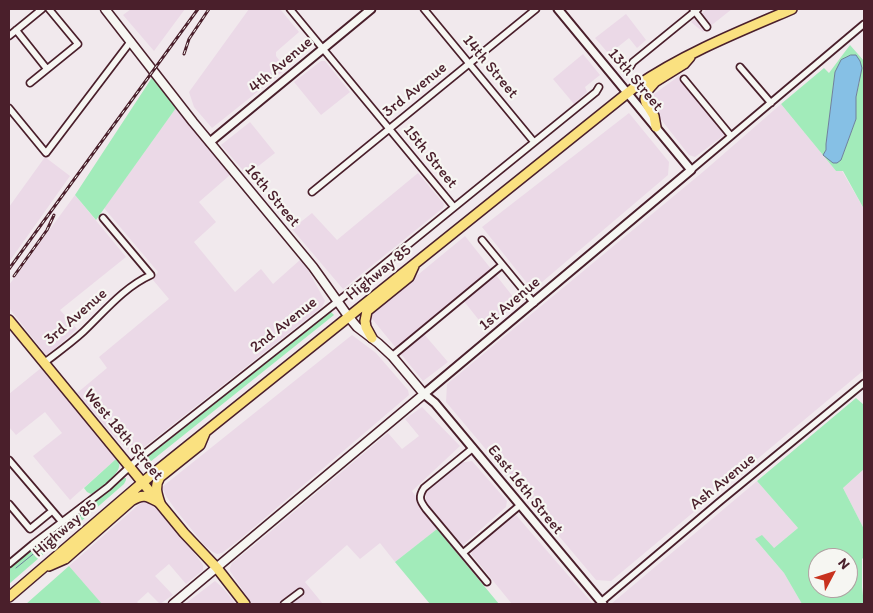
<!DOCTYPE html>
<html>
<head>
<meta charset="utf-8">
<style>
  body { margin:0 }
  #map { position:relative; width:873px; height:613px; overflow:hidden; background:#f1e9ed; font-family:Itim,sans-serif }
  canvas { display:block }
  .frame { position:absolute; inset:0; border:10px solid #4a1f2b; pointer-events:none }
  .north { position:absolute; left:808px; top:548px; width:50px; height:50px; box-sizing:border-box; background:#f6f6f2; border:1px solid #b1a0a2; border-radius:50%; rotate:50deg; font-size:14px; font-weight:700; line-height:20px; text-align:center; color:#4a1f2b }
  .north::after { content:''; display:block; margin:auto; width:18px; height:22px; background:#c8321e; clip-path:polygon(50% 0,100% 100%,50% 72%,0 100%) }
</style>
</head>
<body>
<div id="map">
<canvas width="873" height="613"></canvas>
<div class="frame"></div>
<div class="north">N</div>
</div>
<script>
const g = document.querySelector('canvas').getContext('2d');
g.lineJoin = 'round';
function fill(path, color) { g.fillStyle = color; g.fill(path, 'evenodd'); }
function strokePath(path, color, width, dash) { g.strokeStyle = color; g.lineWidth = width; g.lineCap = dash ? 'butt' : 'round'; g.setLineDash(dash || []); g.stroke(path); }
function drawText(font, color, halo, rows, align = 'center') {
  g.font = font + ' Itim,sans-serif'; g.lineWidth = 4.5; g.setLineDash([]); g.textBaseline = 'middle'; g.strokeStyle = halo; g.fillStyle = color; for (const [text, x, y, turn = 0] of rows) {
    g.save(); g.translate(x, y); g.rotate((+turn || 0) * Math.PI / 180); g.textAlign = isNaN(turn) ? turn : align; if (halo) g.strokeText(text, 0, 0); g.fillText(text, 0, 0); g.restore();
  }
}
fill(new Path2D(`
  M131,9H185L154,51L123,15Z
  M249,9H280L299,32L276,52V56L286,69L212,128L194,107L189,92Z
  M707,9H732L703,32L691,22Z
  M626,14L646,40L637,48L629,38L609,54L595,38Z
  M583,54L600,75L585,87L587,92L574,104L553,79Z
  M321,61H325L350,92L321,115L294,82Z
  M679,76L727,133L695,157L689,155L652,108L650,97Z
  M781,104L836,171H842L864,209V370L611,581L596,580L446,402L447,384L704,171Z
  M176,108L230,175L199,202L216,222L194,242L235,292L261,269L273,284L301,259L308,270L325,301L322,307L139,451H130L117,440L77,393L107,368L99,357L169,299L153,280L158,272L104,208Z
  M629,113L669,162L668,175L535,288H531L482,227Z
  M250,122L275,153L247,175L221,145Z
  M45,157L70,176L9,262V207Z
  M418,173L444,204L443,208L343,289L292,229L312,213L337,240Z
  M75,195L126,257L60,310L77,329L47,356L9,308V285Z
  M465,236L518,303L486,329L463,300L423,333L448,362L423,381L369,315Z
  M352,335L376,353L408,390L409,395L239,540L222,553L217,554L213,552L205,546L175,509L166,496L162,487Z
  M41,368L82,416L93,432L116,459L70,500L33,456L62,433L45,412L16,435L9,427V394Z
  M422,407L460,446L412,491L437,529L395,562L380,543L360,559L347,545L305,582L323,604H252L230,571V568L232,563L252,547L388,433L402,449L419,436L405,419Z
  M472,461L507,501L506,507L462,546L426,502V491L459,463Z
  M864,469V529L843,488Z
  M757,481L798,528L774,548L755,539L784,573L802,604H611Z
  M144,500L150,501L190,547L203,565V570L186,584L169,564L155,576L173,595L160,604L148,592L137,602L139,604H101L69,566Z
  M516,515L593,604H512L472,555L471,551Z
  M215,581L223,588L236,604H185Z`), '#ebd9e7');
fill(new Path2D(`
  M850,45L864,61V209L843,171H836L781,104L824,68L829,73ZM835,72L860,80L856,97V119L841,160L824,155L826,150V144Z
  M153,76L176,108L96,220L75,195Z
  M330,311L334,315L145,466L143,465L142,462L146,458Z
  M856,398L864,405V469L843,488L864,529V557L862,559V587L864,604H802L784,573L755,539L762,535L774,548L798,528L757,481ZM818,558H848V588H818Z
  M116,459C118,462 120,464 119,467C118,475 98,490 91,494L87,492L84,488Z
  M124,478H126V480L124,484L9,584V568L35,545L105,493L121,479Z
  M437,529L499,604H430L395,562Z
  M69,566L102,604H68L67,603L66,604H26Z`), '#a2ebba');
const water = new Path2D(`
  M851,55H856L860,61L862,68L856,97V119L841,160L837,163H833L823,155L826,150V144L835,72L841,60Z`);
fill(water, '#86c0e5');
strokePath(water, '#6e809b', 1);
strokePath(new Path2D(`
  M16,568L85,512`), '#6e809b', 1);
const minor = new Path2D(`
  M290,9L454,207
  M424,9L534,142
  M693,9L707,27
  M16,30L47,69
  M9,36L42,9
  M630,67L633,62L698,9
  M740,67L771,103
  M684,79L731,136
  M30,83L78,44L49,9
  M9,108L46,153L131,41
  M691,170L864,24
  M312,192L536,9
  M482,240L534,303
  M392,356L502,265
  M44,363C57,353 71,343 83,332C104,312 124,287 151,275L103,218
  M473,448L424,488C418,497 420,501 426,509L487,582
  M9,460L62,522
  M9,504L30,529L52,511
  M463,553L519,506
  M9,564L33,544L108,487L138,459L361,283L596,92L599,87
  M601,602L718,503L864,383
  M284,604L300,592`);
const tertiary = new Path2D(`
  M558,9L691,170L424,394L435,403L603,604
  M210,142L371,9`);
const secondary = new Path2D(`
  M105,9L193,122L313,267L348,316L357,327L378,343L392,356L424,394L173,604`);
const primary = new Path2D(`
  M9,320L184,533L217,568L245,604`);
const trunk = new Path2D(`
  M656,127L654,116L646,103L645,99L647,91L655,82L684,64L690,57
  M372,338L366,327L365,321L367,311L409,277L414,266
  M160,503C157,494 154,486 160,477L200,445L205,433
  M49,566L65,559L131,501C144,493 147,496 160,503
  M9,597L149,477L635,87C683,54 738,32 792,9`);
strokePath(minor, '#4a1f2b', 9);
strokePath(tertiary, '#4a1f2b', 11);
strokePath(secondary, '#4a1f2b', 11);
strokePath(primary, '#4a1f2b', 12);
strokePath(trunk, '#4a1f2b', 12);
strokePath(minor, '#f6f6f2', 5.5);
strokePath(tertiary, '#f6f6f2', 7);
strokePath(secondary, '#f6f6f2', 8);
strokePath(primary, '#fae180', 9);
strokePath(trunk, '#fae180', 9);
const rail = new Path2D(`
  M184,54L189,39L209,9
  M9,269L198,9
  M14,276L47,230L54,215`);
strokePath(rail, '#4a1f2b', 3);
strokePath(rail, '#f6f6f2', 1, [4]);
drawText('16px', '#4a1f2b', '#f6f6f2', [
  ["4th Avenue",281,65,-40],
  ["14th Street",490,67,50],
  ["13th Street",635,80,50],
  ["3rd Avenue",415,90,-39],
  ["15th Street",430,157,51],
  ["16th Street",272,196,50],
  ["Highway 85",379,273,-39],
  ["1st Avenue",510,304,-40],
  ["3rd Avenue",76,317,-41],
  ["2nd Avenue",284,325,-38],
  ["West 18th Street",123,435,50],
  ["Ash Avenue",723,482,-39],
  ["East 16th Street",525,490,51],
  ["Highway 85",65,529,-41]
]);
</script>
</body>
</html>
